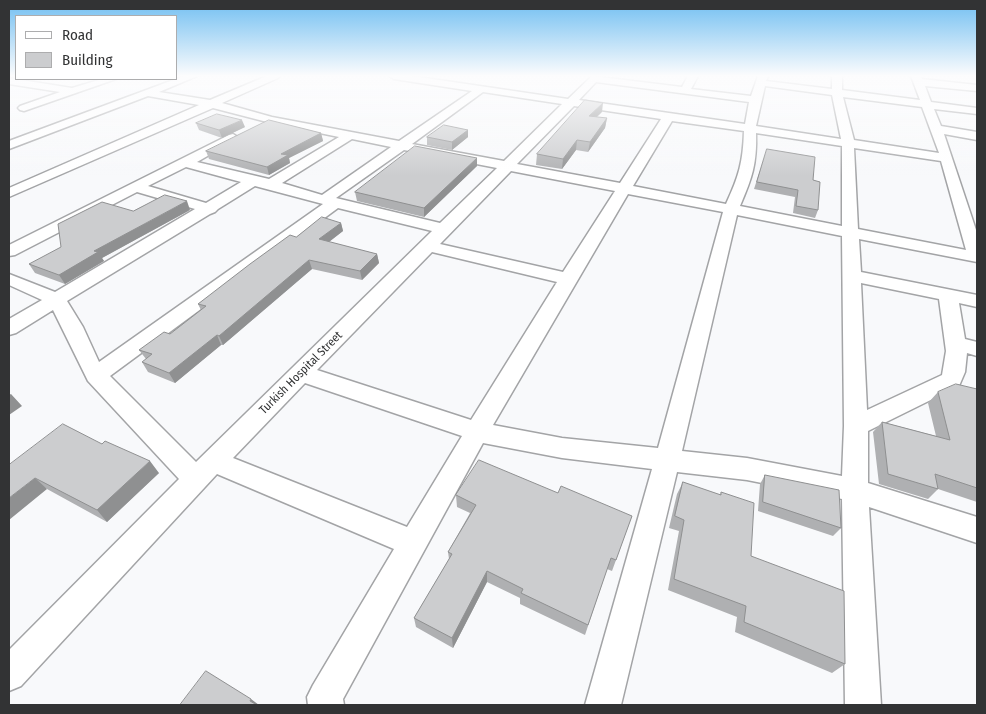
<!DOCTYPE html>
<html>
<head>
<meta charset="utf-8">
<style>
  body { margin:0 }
  #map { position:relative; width:986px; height:714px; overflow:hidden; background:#f8f9fb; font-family:"Fira Sans Condensed",sans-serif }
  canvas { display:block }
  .frame { position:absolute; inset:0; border:10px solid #323334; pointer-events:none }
  .legend { position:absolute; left:15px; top:15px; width:162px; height:65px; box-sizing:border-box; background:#fff; border:1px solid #adadae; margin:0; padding:6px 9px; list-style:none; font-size:15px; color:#323334 }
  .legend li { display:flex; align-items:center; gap:10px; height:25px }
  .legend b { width:25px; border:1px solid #adadae }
</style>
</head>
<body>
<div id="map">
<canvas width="986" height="714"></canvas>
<div class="frame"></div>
<ul class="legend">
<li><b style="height:6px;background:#fff"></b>Road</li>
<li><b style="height:14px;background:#cccdcf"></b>Building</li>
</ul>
</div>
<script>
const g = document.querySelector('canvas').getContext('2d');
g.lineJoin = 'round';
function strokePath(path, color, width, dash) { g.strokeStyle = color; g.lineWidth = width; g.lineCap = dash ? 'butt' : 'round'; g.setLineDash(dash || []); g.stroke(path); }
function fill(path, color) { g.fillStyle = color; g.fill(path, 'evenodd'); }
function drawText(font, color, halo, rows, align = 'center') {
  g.font = font + ' "Fira Sans Condensed",sans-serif'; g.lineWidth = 4; g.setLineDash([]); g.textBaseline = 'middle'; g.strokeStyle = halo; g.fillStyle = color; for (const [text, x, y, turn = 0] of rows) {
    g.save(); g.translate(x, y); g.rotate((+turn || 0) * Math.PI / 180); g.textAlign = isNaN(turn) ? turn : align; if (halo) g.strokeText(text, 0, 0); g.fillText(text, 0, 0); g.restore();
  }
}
const minor = new Path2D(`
  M184,76H197L159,92L210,100L267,76H280L278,78L222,103L272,117L399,141L472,91L394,79L389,76H412L568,99L592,76L682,87L688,76H698L691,89L751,96L758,76H768L766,81L832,89V76H842V90L920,100L911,76H921L922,79L977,85V91L925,86L931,102L977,108V114L934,109L941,126L977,132V140L944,134L977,233V262L859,239L861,272L977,295V307L959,303L965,339L977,342V356L967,353L965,372L959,386L868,431V483L977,517V543L869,507L881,705H845L842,499L747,480L677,472L621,705H585L652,469L562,458L483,443L343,699L344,705H308L307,697L313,685L394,549L217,474L21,686L9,691V650L179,479L88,381L53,310L16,333L9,335V319L42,300L9,285V274L55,292L195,209L137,192L15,255L9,256V245L229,135L233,134L239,138L197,162L269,179L339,137L271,123L213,108L9,197V188L199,105L148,96L9,149V141ZM596,82L749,102L745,124L579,100ZM765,86L832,95L841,139L756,126ZM483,92L562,104L504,161L412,144ZM843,97L922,107L939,153L854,140ZM574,106L661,119L620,183L517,164ZM672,121L744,131C743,162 739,176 726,204L633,186ZM756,133L842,146V226L740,206C752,178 757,164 756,133ZM352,139L391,147L322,195L282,183ZM854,148L941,161L966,250L858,229ZM404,150L497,168L440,223L336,198ZM186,167L241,182L206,203L148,186ZM511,171L615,191L563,272L440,244ZM255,186L323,204L99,362L83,327L67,301L210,214L215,212L218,209ZM628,194L723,212L658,448L562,438L493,425ZM338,208L432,231L196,462L110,376ZM737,215L842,236L844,426L842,476L747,458L682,451ZM432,252L557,282L471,420L317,370ZM861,283L939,299L946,351L942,375L867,410ZM305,383L462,436L407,527L233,458Z
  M9,78L72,88L102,79H116L24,111L20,110L18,108L20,106L60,92L9,84Z`);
strokePath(minor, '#a3a4a6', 3);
fill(minor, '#fff');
fill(new Path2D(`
  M602,112L597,117L607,118L605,128L588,152L576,150L562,169L536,165L537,154Z
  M196,123L245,127L222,138L199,130Z
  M468,130V137L452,150L427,145V137Z
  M321,133L323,141L289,158L290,163L269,175L209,159L206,151Z
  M767,149L813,180L818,210L815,218L793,213L795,197L754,189Z
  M477,158V166L424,217L357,201L355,192Z
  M190,210L102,258L104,261L65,284L35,273L29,264Z
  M341,223L343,231L329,242L377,254L379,263L362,280L312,269L223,345H221L175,383L148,372L142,362L146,359L139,350L170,334L201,310L198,304L296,237Z
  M977,389V502L938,489L928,499L879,484L873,432L882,422L936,436L928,403L938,392Z
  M9,465L159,473L107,522L47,489Z
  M765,475L841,528L833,536L758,511L760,484Z
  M683,482L720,495L721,492L751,556L845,664L832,673L735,632L737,617L668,590L679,531L669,528L677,494Z
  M558,493L632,516L612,571L607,569L585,635L520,604V598L487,582L453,648L416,627L414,618L449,559L448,552L470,513L457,507L456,495Z`), '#afb0b2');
fill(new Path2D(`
  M603,103L602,112L587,125L589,116Z
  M607,118L605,128L588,152L590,142Z
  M242,120L245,127L222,138L219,130Z
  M468,130V137L452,150V142Z
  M321,133L323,141L289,158L290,163L269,175L267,167L281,154Z
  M577,140L576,150L562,169L563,159Z
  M477,158V166L424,217V208Z
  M187,201L190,210L102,258L104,261L65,284L59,275L94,251Z
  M341,223L343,231L321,248L319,239Z
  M377,254L379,263L362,280L360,271Z
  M309,260L312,269L223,345L219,336Z
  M217,335L221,345L175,383L169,373Z
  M11,394L22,406L9,415V395Z
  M150,461L159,473L107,522L97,510Z
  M35,478L47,489L9,520V498Z
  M487,571V582L453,648L452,638Z
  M251,699L259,705H255L250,701Z`), '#8f9091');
const building = new Path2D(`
  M585,100L603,103L589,116L607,118L590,142L577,140L563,159L537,154Z
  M217,114L242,120L219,130L196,123Z
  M269,120L321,133L281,154L288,155L267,167L206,151Z
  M444,125L468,130L452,142L427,137Z
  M415,146L477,158L424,208L355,192Z
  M767,149L815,157L813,180L820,182L818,210L796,206L798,190L757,182Z
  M165,195L187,201L94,251L98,252L59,275L29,264L61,247L58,224L102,202L133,211Z
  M322,217L341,223L319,239L377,254L360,271L309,260L219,336L217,335L169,373L142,362L152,354L139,350L164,332L170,334L206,306L198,304L250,264L290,235L296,237Z
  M956,384L977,389V488L935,474L938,489L888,474L882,422L950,440L938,392Z
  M63,424L102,444L105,441L150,461L97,510L35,478L9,498V465Z
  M479,460L558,493L561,486L632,516L616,560L611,558L588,625L521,593L523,589L487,571L452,638L414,618L452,554L448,552L476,505L456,495Z
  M765,475L839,490L841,528L763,502Z
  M683,482L721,495V492L754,503L751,556L844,591L845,664L744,622L746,606L674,579L684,520L675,516Z
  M206,671L251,699L250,701L257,705H180Z`);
fill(building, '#cccdcf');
strokePath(building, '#8f9091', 1);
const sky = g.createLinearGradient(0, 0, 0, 176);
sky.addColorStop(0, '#70bef1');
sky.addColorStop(0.43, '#fcfcfd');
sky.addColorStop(1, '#fcfcfd00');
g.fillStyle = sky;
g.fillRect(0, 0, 986, 176);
drawText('12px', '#323334', '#fff', [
  ["Turkish Hospital Street",301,373,-45]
]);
</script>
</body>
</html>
